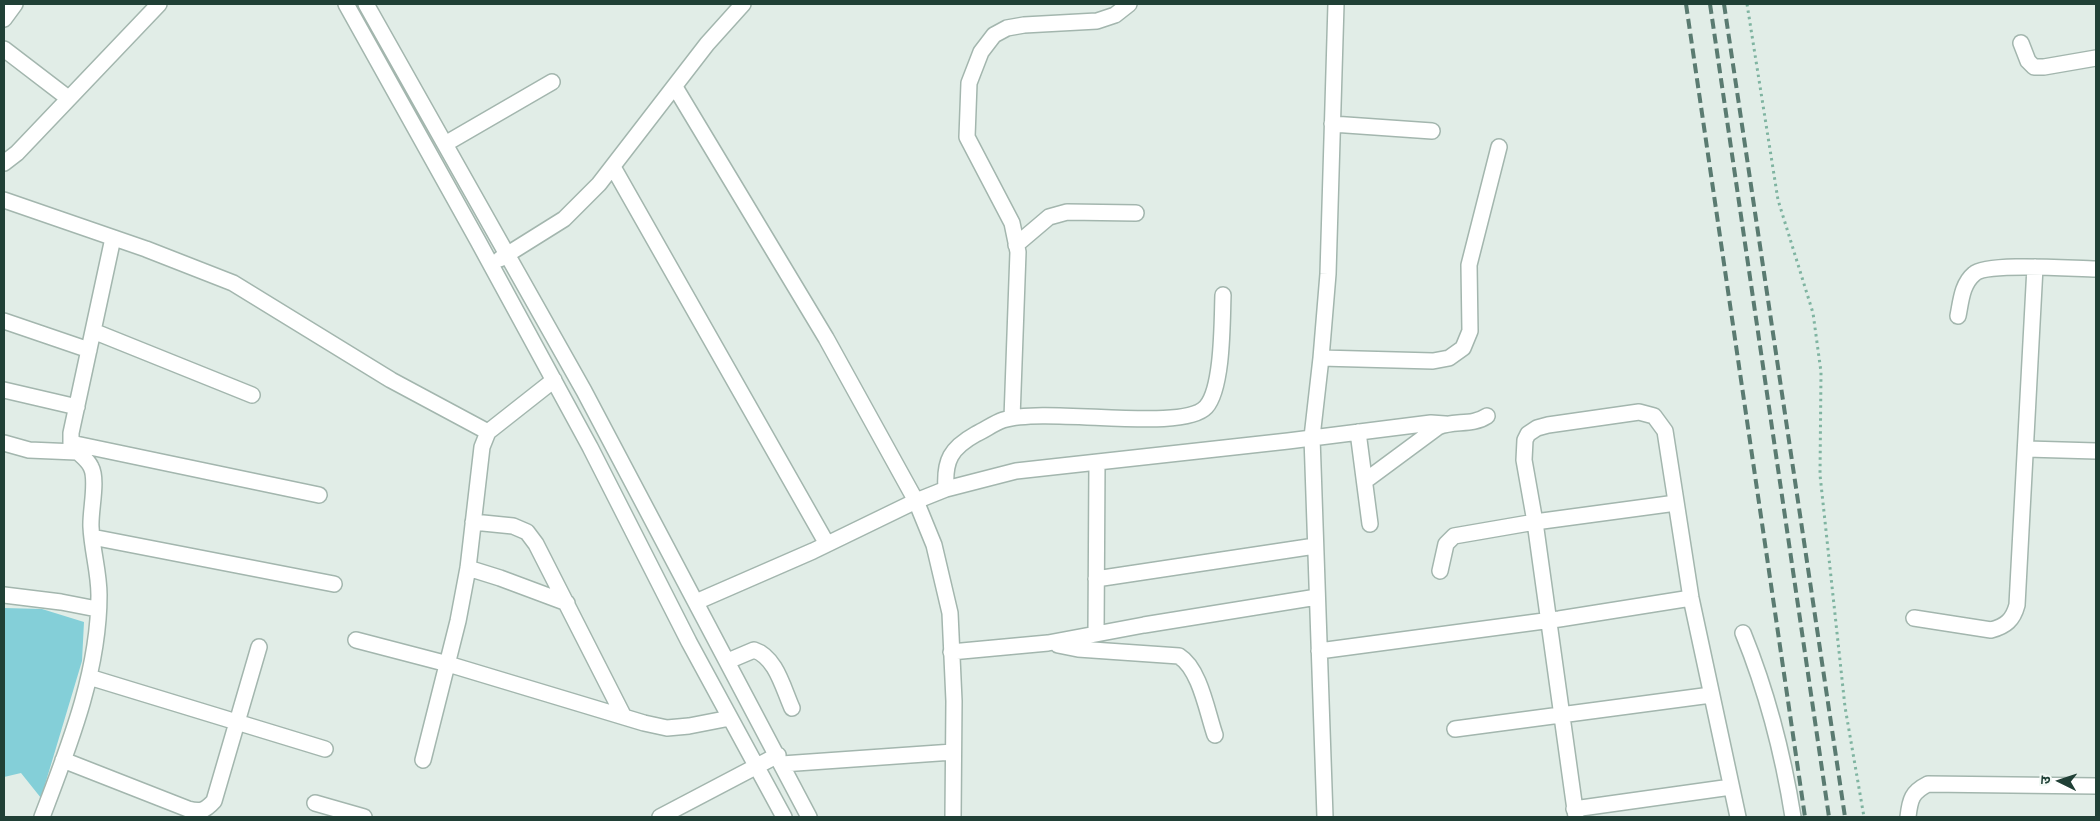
<!DOCTYPE html>
<html>
<head>
<meta charset="utf-8">
<style>
  body { margin:0 }
  #map { position:relative; width:2100px; height:821px; overflow:hidden; background:#e1ede7; font-family:"Roboto Condensed","Noto Sans Devanagari",sans-serif }
  canvas { display:block }
  .frame { position:absolute; inset:0; border:5px solid #204036; pointer-events:none }
  .north { position:absolute; left:2035px; top:756px; width:50px; height:50px; -webkit-text-stroke:4px #f2f9f5; paint-order:stroke; rotate:274deg; font-size:14px; font-weight:700; line-height:20px; text-align:center; color:#204036 }
  .north::after { content:''; display:block; margin:auto; width:18px; height:22px; background:#204036; clip-path:polygon(50% 0,100% 100%,50% 72%,0 100%) }
</style>
</head>
<body>
<div id="map">
<canvas width="2100" height="821"></canvas>
<div class="frame"></div>
<div class="north">उ</div>
</div>
<script>
const g = document.querySelector('canvas').getContext('2d');
g.lineJoin = 'round';
function fill(path, color) { g.fillStyle = color; g.fill(path, 'evenodd'); }
function strokePath(path, color, width, dash) { g.strokeStyle = color; g.lineWidth = width; g.lineCap = dash ? 'butt' : 'round'; g.setLineDash(dash || []); g.stroke(path); }
fill(new Path2D(`
  M4,608L42,609L84,622L82,661L41,798L21,773L4,777Z`), '#84cfd8');
const minor = new Path2D(`
  M346,4L478,241L590,447L689,642L784,817
  M366,4L584,391L809,817
  M4,19L15,4
  M2021,43L2028,61L2034,67H2044L2096,58
  M4,49L68,98
  M675,87L826,338L916,501L934,545L950,613L954,701L953,817
  M1332,124L1432,131
  M445,144L552,82
  M4,163L17,153L159,4
  M613,167L827,544
  M4,200L146,249L233,283L391,380L488,432
  M1016,245L1049,217L1067,212L1136,213
  M500,259L564,219L599,184L707,44L743,4
  M1958,316C1961,301 1962,284 1974,274C1987,262 2075,269 2096,269
  M4,321L89,350
  M93,331L252,395
  M1321,358L1433,361L1449,358L1463,348L1470,331L1469,265L1499,147
  M4,390L77,407
  M1012,418L1018,252L1012,223L967,137L969,83L981,52L994,35L1007,28L1024,25L1097,21L1115,15L1129,4
  M1358,432L1370,524
  M4,443L29,450L76,452
  M71,443L319,495
  M2027,449L2096,451
  M1365,481L1438,427C1454,420 1472,426 1487,416
  M946,489C944,460 951,448 976,434C985,430 994,423 1003,420C1047,406 1182,433 1206,407C1223,388 1222,321 1223,295
  M473,522L513,526L527,532L536,544L624,717
  M92,537L334,584
  M468,568L500,578L567,603
  M1440,571L1446,544L1454,536L1535,522L1676,503
  M1096,579L1315,546
  M4,595L61,602L97,609
  M696,602L813,551L916,501L946,489L1016,471L1288,441L1431,423L1445,424
  M1914,618L1991,630C2006,626 2013,620 2017,605L2035,267
  M1743,633C1767,692 1783,754 1793,817
  M1096,634L1097,462
  M356,640L448,664L644,723L667,728L689,726L730,718
  M1058,645L1078,649L1179,656C1200,669 1207,712 1215,735
  M1319,651L1559,619L1691,598
  M951,652L1048,643L1144,625L1317,597
  M728,661L754,650C776,657 783,688 792,708
  M89,677L325,749
  M1455,729L1711,695
  M63,760L188,809C201,812 205,811 214,801L259,647
  M423,760L458,621L468,568L482,447L488,432L554,380
  M782,764L953,752
  M315,803L364,817
  M1574,809L1731,787
  M42,817C69,746 99,672 99,595C99,572 92,550 91,527C90,511 98,480 91,467C87,458 77,453 71,445V433L113,238
  M660,817L778,755
  M1325,817L1312,437L1321,358L1328,274L1336,4
  M1576,817L1535,522L1524,460L1525,440L1528,434L1537,428L1548,425L1639,412L1654,416L1665,431L1691,598L1738,817
  M1908,817C1910,799 1912,792 1928,784L2096,786`);
strokePath(minor, '#a3b6ae', 18);
strokePath(new Path2D(`
  M1747,4L1778,200L1813,313L1821,372L1820,475L1845,707L1864,817`), '#7fb4a1', 3, [2.5, 4]);
strokePath(minor, '#fff', 15);
strokePath(new Path2D(`
  M1686,4L1805,817
  M1710,4L1829,817
  M1724,4L1845,817`), '#5a7b71', 4, [10, 5]);
</script>
</body>
</html>
